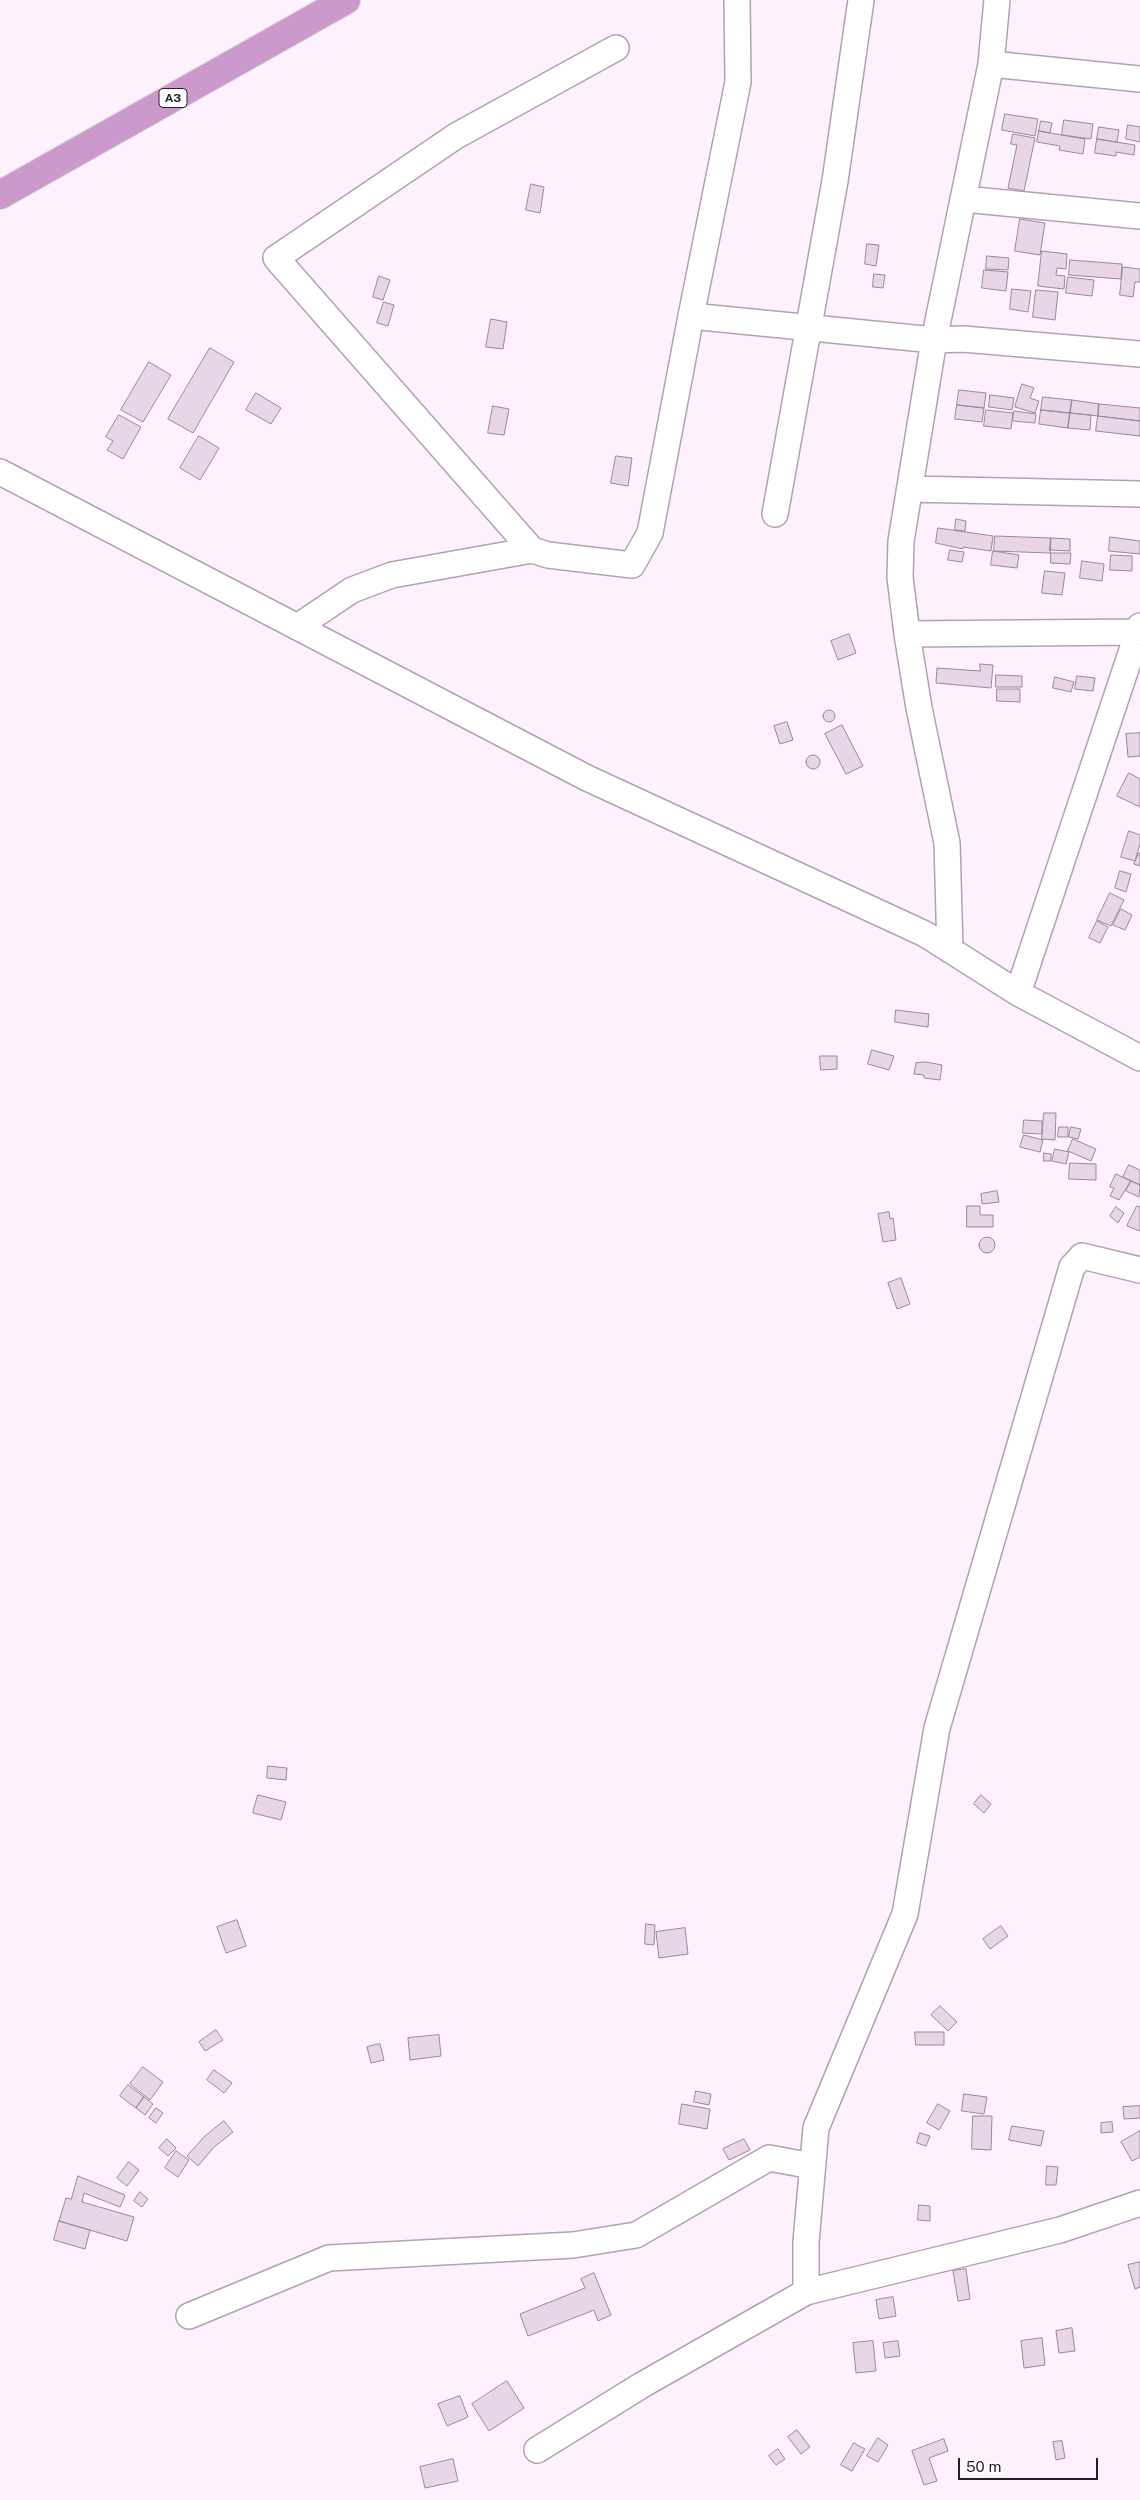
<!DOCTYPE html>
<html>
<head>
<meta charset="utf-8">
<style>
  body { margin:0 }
  #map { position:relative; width:1140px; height:2500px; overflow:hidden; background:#fdf1fd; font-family:"Public Sans",sans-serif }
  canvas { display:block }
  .scale { position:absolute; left:958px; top:2458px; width:140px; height:22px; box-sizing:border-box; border:2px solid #251e25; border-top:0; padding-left:6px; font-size:15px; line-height:18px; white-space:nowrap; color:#251e25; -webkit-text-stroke:4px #fff; paint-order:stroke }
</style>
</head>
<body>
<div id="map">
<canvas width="1140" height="2500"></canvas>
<div class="scale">50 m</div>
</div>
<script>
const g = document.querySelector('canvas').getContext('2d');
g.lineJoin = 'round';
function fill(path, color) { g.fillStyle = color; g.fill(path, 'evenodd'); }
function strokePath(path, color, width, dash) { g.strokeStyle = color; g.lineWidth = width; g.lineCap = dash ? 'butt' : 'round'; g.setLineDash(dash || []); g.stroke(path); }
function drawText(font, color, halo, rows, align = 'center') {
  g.font = font + ' "Public Sans",sans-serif'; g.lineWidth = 4.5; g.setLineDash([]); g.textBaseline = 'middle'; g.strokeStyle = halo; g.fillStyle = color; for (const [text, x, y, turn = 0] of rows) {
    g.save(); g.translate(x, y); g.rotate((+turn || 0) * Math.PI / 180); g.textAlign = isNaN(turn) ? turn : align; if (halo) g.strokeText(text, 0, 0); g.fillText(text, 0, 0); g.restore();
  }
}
const building = new Path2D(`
  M1005,114L1038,119L1035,136L1002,130Z
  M1064,120L1093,124L1091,139L1062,135Z
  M1041,121L1052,123L1050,133L1039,131Z
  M1128,125L1140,127V142L1126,139Z
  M1099,127L1119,130L1117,142L1097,139Z
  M1039,131L1085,139L1083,154L1059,150L1060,146L1037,142Z
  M1013,134L1035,138L1024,191L1008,188L1017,145L1011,144Z
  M1097,139L1135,145L1134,155L1116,152V156L1095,153Z
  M531,184L544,187L540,213L526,210Z
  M1020,219L1045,223L1040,255L1015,251Z
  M867,244L879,245L876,266L865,264Z
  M1042,251L1067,254L1066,269L1057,268L1056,275L1065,276L1064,289L1038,286Z
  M987,256L1009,258L1008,270L986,269Z
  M1070,260L1122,264L1121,279L1069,275Z
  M1123,267L1140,269V282H1135L1133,297L1120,295Z
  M984,270L1008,272L1006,291L982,288Z
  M874,274L885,275L883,288L873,287Z
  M379,276L390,280L383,300L373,297Z
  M1068,277L1094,280L1092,296L1066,293Z
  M1012,289L1031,291L1028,312L1010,309Z
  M1036,290L1058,292L1055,320L1033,317Z
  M384,302L394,305L388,326L377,323Z
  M491,319L507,322L503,349L486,347Z
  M210,348L234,362L193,433L168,419Z
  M149,362L171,375L143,422L121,410Z
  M1022,384L1034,388L1030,398L1039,401L1035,413L1015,407Z
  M959,390L986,393L984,408L957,405Z
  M256,393L281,408L271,424L246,410Z
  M990,395L1014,398L1012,410L989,407Z
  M1043,397L1072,400L1070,413L1041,410Z
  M1072,400L1099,404L1098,416L1070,413Z
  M1099,404L1140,408V421L1098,416Z
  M957,405L984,408L982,422L955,419Z
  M493,406L509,409L504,435L488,433Z
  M986,410L1013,413L1011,429L984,426Z
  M1041,410L1070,413L1068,428L1039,424Z
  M1014,411L1036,414L1035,423L1013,421Z
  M1070,413L1091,415L1090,430L1068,428Z
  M119,415L141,427L123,459L107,450L113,441L106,437Z
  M1098,416L1140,421V436L1096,431Z
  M199,436L219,448L200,480L180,468Z
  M616,456L632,458L628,486L611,483Z
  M956,519L966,521L965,531L955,530Z
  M938,528L993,536L991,551L963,547V549L936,543Z
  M995,536L1051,538L1050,553L994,551Z
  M1110,537L1140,541V554L1109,551Z
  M1051,538L1070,539V551L1050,550Z
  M950,550L964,552L962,562L948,560Z
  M993,551L1019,555L1017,568L991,565Z
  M1051,553H1071L1070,564L1051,563Z
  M1111,555L1132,556V571L1110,570Z
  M1082,561L1104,564L1102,581L1080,578Z
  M1045,571L1065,573L1062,595L1042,593Z
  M849,634L856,653L838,660L831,641Z
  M980,664L993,665L991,688L936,683L937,668L980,671Z
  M996,675L1022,676V687H996Z
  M1077,676L1095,678L1093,691L1075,689Z
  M1055,677L1074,682L1071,692L1053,688Z
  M997,689H1020V702L997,701Z
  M823 716a6 6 0 1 1 12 0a6 6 0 1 1-12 0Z
  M787,722L793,740L780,744L774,726Z
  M842,725L863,766L846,774L825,734Z
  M1140,733V756L1128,757L1126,734Z
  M806 762a7 7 0 1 1 14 0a7 7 0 1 1-14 0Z
  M1129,773L1140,779V807L1117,796Z
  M1129,831L1140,835V844L1135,861L1121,857Z
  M1139,853H1140V866L1134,864Z
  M1120,871L1131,874L1126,892L1115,888Z
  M1110,893L1124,900L1111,926L1097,920Z
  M1121,909L1132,915L1125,930L1113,925Z
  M1097,921L1108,927L1100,943L1089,938Z
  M896,1010L929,1014L928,1027L895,1022Z
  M872,1050L894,1056L889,1070L868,1064Z
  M820,1056H837V1069L821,1070Z
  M926,1062L942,1065L940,1080L924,1078V1075L914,1074L916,1063Z
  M1044,1113H1056L1055,1140L1042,1139Z
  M1024,1120L1042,1121V1134L1023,1133Z
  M1059,1127H1068V1137H1058Z
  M1071,1127L1081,1129L1078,1139L1069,1137Z
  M1024,1135L1043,1140L1040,1152L1020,1147Z
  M1073,1139L1096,1149L1091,1161L1068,1151Z
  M1055,1149L1069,1152L1066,1164L1052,1161Z
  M1044,1153L1051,1154V1161H1044Z
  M1070,1163L1096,1164V1180L1069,1179Z
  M1129,1165L1140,1170V1185L1123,1177Z
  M1116,1174L1131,1181L1119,1200L1110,1196L1114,1188L1110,1187Z
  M1131,1181L1140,1185L1139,1197L1126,1191Z
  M997,1191L999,1202L982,1204L981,1194Z
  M967,1206H980V1215H993V1227H967Z
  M1137,1206L1140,1207V1231L1127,1226Z
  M1116,1207L1124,1213L1118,1223L1110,1216Z
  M889,1212L890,1219L893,1218L896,1240L883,1242L878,1214Z
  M979 1245a8 8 0 1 1 16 0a8 8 0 1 1-16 0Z
  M901,1278L910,1304L897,1309L888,1283Z
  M268,1766L287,1768L286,1780L267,1778Z
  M258,1795L286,1802L281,1820L253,1813Z
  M981,1795L991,1804L984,1813L974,1804Z
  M237,1920L246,1946L226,1953L217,1927Z
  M646,1924L655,1925L654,1945L645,1944Z
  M1001,1926L1008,1936L990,1949L983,1939Z
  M685,1928L688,1954L659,1958L656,1932Z
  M940,2006L957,2022L948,2031L931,2015Z
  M216,2030L223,2040L205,2051L199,2042Z
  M915,2032H944V2045H916Z
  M439,2035L441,2056L410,2060L408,2038Z
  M380,2044L384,2060L371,2063L367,2047Z
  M143,2067L163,2082L150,2100L130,2084Z
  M214,2070L232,2083L224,2093L207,2080Z
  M128,2085L144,2097L136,2108L120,2096Z
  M696,2091L711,2094L709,2105L694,2102Z
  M964,2094L987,2097L984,2114L962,2111Z
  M144,2097L153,2104L145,2115L136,2108Z
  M682,2104L710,2109L707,2129L679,2124Z
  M938,2104L950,2111L939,2130L927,2123Z
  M1140,2106V2118L1124,2119L1123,2107Z
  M156,2108L163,2113L156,2123L149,2118Z
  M973,2116H992L991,2150L972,2149Z
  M224,2121L233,2132L214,2147L198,2166L187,2156L204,2137Z
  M1112,2122L1113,2132L1101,2133V2123Z
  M1012,2126L1044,2131L1041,2146L1009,2140Z
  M1140,2131V2157L1132,2161L1121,2142Z
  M920,2133L930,2136L926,2146L917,2143Z
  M167,2139L176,2148L168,2156L159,2148Z
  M744,2139L750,2150L729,2160L723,2149Z
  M176,2151L189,2160L178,2177L165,2168Z
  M129,2162L139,2170L127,2186L117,2178Z
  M1047,2166L1058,2167L1056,2185H1046Z
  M78,2176L125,2195L120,2207L84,2193L82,2202L134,2217L127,2241L59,2221L66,2198L71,2199Z
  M140,2192L148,2199L142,2207L134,2201Z
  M919,2205L930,2206V2221L918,2220Z
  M59,2221L90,2230L85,2249L54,2240Z
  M1140,2262V2287L1135,2289L1128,2265Z
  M966,2269L970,2299L958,2301L953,2271Z
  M594,2273L611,2315L598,2321L594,2310L528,2336L520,2314L585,2288L581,2279Z
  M893,2297L896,2316L879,2319L876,2300Z
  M1072,2328L1075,2351L1059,2353L1056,2331Z
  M1042,2338L1045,2365L1024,2368L1021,2341Z
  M873,2341L876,2371L856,2373L853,2343Z
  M898,2341L900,2356L885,2358L883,2343Z
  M507,2381L524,2408L489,2431L472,2404Z
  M460,2396L468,2417L447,2426L438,2404Z
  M797,2430L810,2447L801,2454L788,2437Z
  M878,2438L888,2445L878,2462L867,2456Z
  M944,2439L948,2451L929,2458L937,2481L924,2485L912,2451Z
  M1062,2441L1065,2458L1056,2460L1053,2442Z
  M854,2443L865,2449L852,2471L841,2465Z
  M778,2449L785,2459L776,2465L769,2456Z
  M453,2459L458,2481L425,2488L420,2467Z`);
fill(building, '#e8d6e8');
strokePath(building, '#989', 1);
const minor = new Path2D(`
  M991,64L1140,79
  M964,199L1140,216
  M691,316L934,340L963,339L1140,354
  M0,472L587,778L925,934L1018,993L1140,1058
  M910,489L1140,494
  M775,514L835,181L861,0
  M532,550L276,258L456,136L616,48
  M297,627L352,590L392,575L532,550L548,555L632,565L650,533L691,316L738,82L737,0
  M907,634L1138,632
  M950,950L947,843L919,708L907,634L900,577L901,541L934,340L991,64L997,0
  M1018,993L1140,626
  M806,2292V2242L816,2128L905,1914L937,1728L1072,1267L1082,1256L1140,1270
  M189,2316L329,2258L573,2245L636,2235L769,2158L812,2166
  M537,2450L642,2385L806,2292L1060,2230L1140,2203`);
const highway = new Path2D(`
  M0,195L346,0`);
strokePath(minor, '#b3a1b3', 28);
strokePath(highway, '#d8d6d8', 30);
strokePath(minor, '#fff', 25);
strokePath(highway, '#cb99cb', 28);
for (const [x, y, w] of [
  [173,98,28]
]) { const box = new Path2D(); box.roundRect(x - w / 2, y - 9.5, w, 19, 4); g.fillStyle = '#fff'; g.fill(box); strokePath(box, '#251e25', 1); }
drawText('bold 12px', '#251e25', null, [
  ["A3",173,98]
]);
</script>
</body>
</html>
